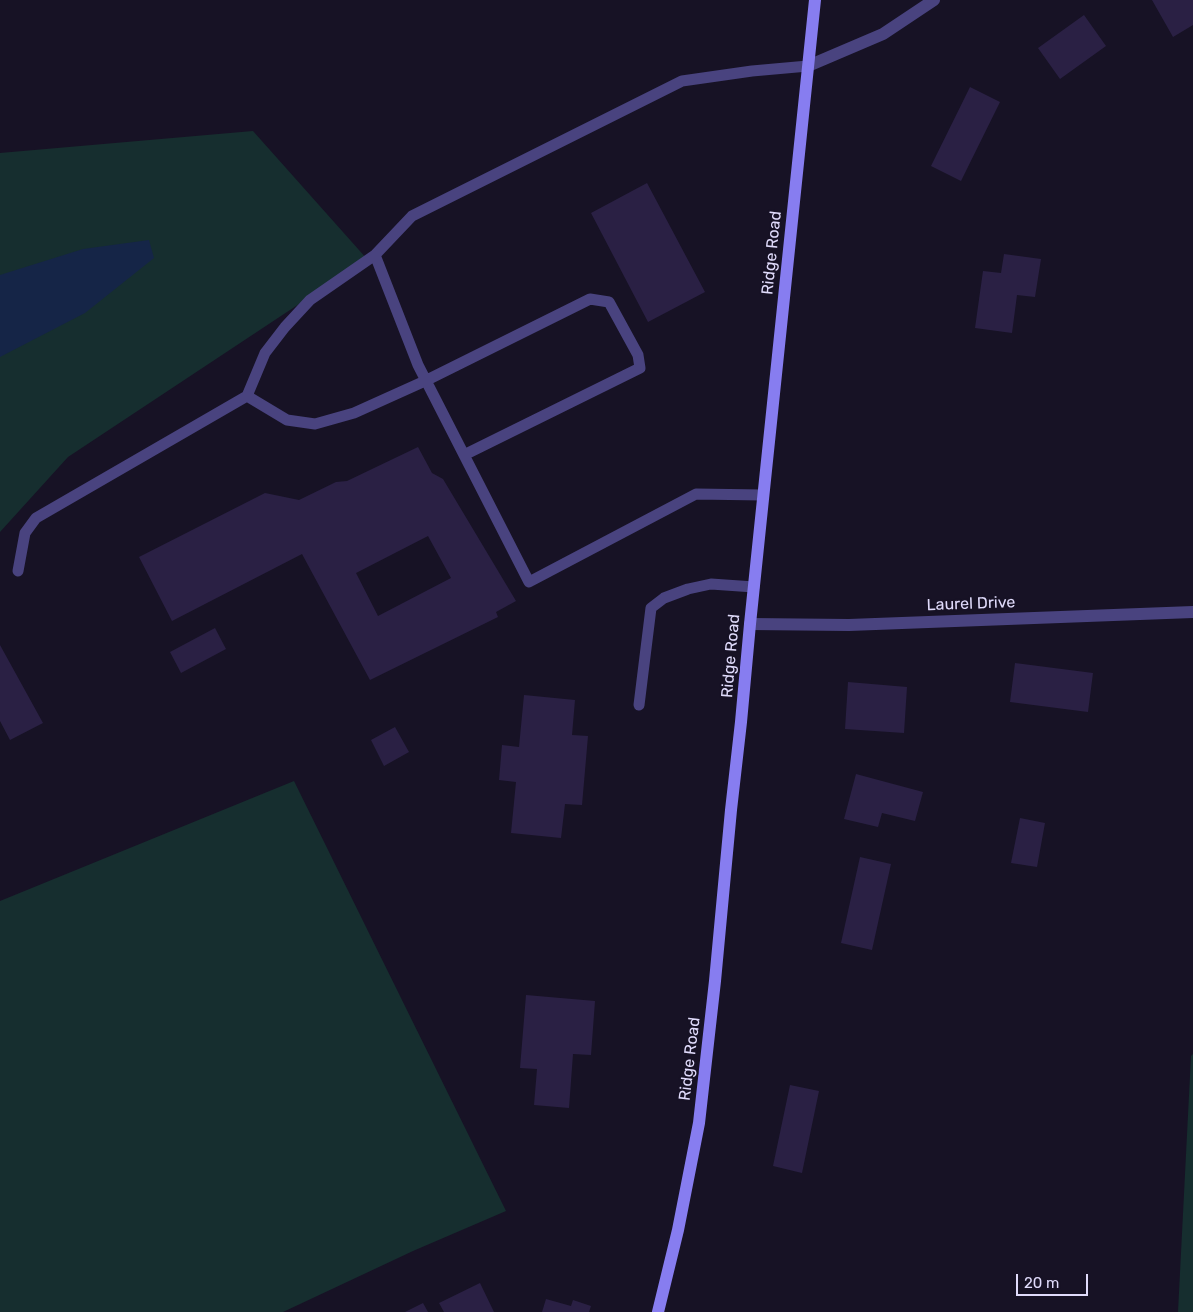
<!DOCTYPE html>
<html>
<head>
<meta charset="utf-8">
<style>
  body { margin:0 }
  #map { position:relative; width:1193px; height:1312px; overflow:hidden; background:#171225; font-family:Rubik,sans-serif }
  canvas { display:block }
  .scale { position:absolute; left:1016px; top:1274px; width:72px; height:22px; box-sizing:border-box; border:2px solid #e0dbfb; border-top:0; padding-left:6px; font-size:15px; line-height:18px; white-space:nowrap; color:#e0dbfb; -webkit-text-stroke:4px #171225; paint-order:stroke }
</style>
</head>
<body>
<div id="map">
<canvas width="1193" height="1312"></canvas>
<div class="scale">20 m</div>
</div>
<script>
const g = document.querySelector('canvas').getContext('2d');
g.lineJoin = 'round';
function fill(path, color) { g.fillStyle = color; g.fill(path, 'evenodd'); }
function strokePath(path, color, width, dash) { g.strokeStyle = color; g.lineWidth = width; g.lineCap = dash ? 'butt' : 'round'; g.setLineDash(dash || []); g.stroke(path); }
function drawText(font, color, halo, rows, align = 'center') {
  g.font = font + ' Rubik,sans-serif'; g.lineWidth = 4; g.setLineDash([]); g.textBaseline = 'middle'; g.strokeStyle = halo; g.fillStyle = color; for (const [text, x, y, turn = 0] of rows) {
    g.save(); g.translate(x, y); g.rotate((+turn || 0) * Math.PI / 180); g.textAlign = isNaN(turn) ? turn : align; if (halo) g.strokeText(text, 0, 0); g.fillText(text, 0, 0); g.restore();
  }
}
fill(new Path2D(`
  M253,131L367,259L68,457L0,532V153Z
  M294,781L506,1211L413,1251L283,1312H0V901Z
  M1193,1054V1312H1178L1191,1056Z`), '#162e2f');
fill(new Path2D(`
  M149,240L154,258L85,313L0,357V275L83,249Z`), '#152547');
fill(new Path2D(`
  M1152,0H1193V25L1173,37Z
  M1084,15L1106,46L1060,79L1038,48Z
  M970,87L1000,102L961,181L931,166Z
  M647,183L705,292L648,322L591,213Z
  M1004,254L1041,259L1035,297L1017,295L1012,333L975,328L983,271L1001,273Z
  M418,447L432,473L443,479L516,601L496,612L498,617L370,680L302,554L172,621L139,557L265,493L299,500L336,482L347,481ZM428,536L451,578L378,616L356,573Z
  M215,628L226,649L181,673L170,652Z
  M0,645L43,723L10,740L0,721Z
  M1015,663L1093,673L1088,712L1010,702Z
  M848,682L907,687L904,733L845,729Z
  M524,695L575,700L572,735L588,736L582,805L565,804L561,838L511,833L516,782L499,780L502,745L519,747Z
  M395,727L409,752L384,766L371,740Z
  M856,774L923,792L915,821L882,813L878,827L844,819Z
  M1020,818L1045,823L1037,867L1011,863Z
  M860,857L891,864L872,950L841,943Z
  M526,995L595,1001L591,1055L573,1054L569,1108L534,1105L537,1069L520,1068Z
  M790,1085L819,1091L802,1173L773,1166Z
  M480,1283L494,1312H444L439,1303Z
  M546,1299L571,1306L573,1300L591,1306L589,1312H542Z
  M423,1303L428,1312H405Z`), '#2a2044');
strokePath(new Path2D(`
  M247,396L287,420L315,424L354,413L425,381L590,299L609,302L638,355L640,368L464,455
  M763,495L696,494L529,582L418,365L375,255L412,216L682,81L752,71L808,66
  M18,571L25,533L36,518L247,396L265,353L285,327L310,300L375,255
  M639,705L651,608L664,598L688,589L711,584L754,587`), '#49437f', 11);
strokePath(new Path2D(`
  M808,66L883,34L934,0
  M750,624L849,625L1193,612`), '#49437f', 12);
strokePath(new Path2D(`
  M658,1312L678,1230L699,1123L715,981L731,810L741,722L750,624L815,0`), '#877df0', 12);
drawText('16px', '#e0dbfb', '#171225', [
  ["Ridge Road",772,253,-84],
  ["Laurel Drive",971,604,-2],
  ["Ridge Road",731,656,-85],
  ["Ridge Road",690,1059,-83]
]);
</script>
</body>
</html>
